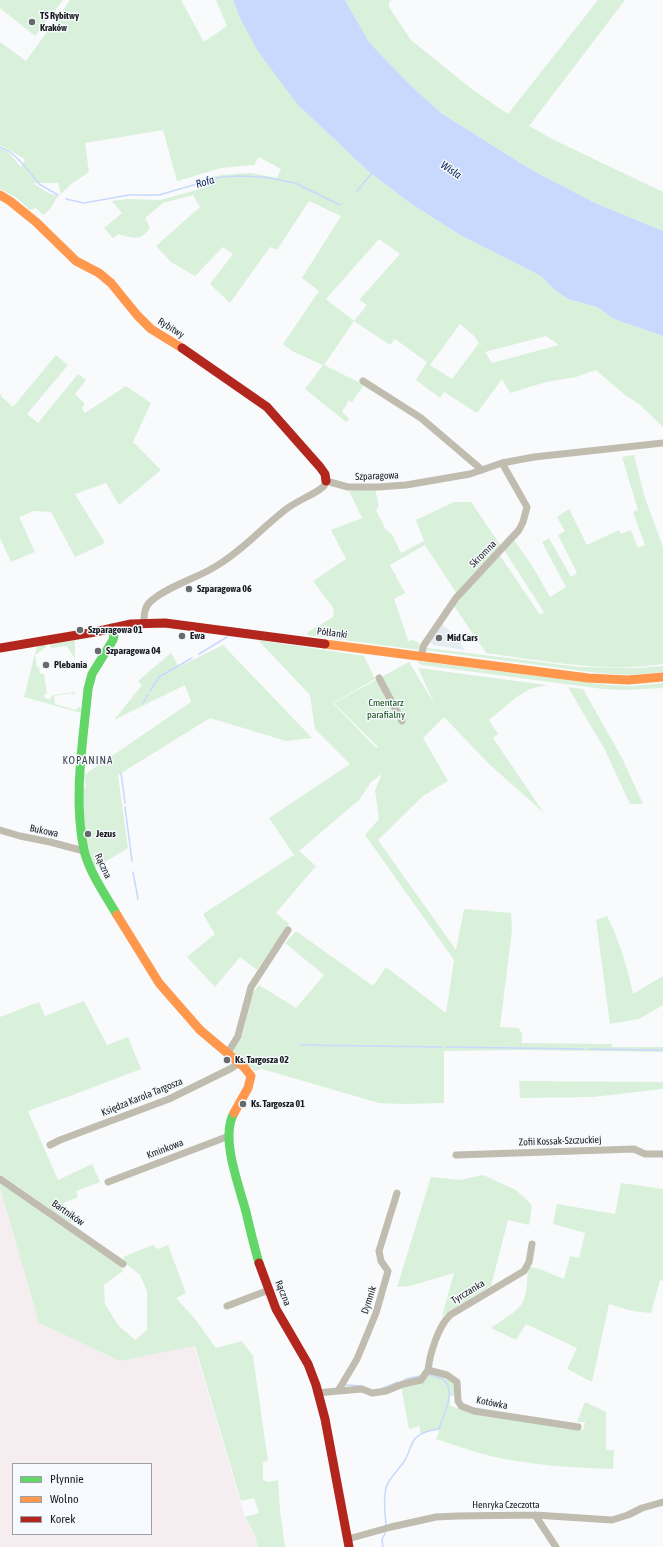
<!DOCTYPE html>
<html>
<head>
<meta charset="utf-8">
<style>
  body { margin:0 }
  #map { position:relative; width:663px; height:1547px; overflow:hidden; background:#f8fafc; font-family:"Asap Condensed",sans-serif }
  canvas { display:block }
  .legend { position:absolute; left:12px; top:1463px; width:140px; height:72px; box-sizing:border-box; background:#f6fafe; border:1px solid #9da1a5; margin:0; padding:5px 7px; list-style:none; font-size:12px; color:#181c1f }
  .legend li { display:flex; align-items:center; gap:8px; height:20px }
  .legend b { width:20px; border:1px solid #9da1a5 }
</style>
</head>
<body>
<div id="map">
<canvas width="663" height="1547"></canvas>
<ul class="legend">
<li><b style="height:5px;background:#63d668"></b>Płynnie</li>
<li><b style="height:5px;background:#ff974d"></b>Wolno</li>
<li><b style="height:5px;background:#b3261e"></b>Korek</li>
</ul>
</div>
<script>
const g = document.querySelector('canvas').getContext('2d');
g.lineJoin = 'round';
function fill(path, color) { g.fillStyle = color; g.fill(path, 'evenodd'); }
function strokePath(path, color, width, dash) { g.strokeStyle = color; g.lineWidth = width; g.lineCap = dash ? 'butt' : 'round'; g.setLineDash(dash || []); g.stroke(path); }
function drawText(font, color, halo, rows, align = 'center') {
  g.font = font + ' "Asap Condensed",sans-serif'; g.lineWidth = 3; g.setLineDash([]); g.textBaseline = 'middle'; g.strokeStyle = halo; g.fillStyle = color; for (const [text, x, y, turn = 0] of rows) {
    g.save(); g.translate(x, y); g.rotate((+turn || 0) * Math.PI / 180); g.textAlign = isNaN(turn) ? turn : align; if (halo) g.strokeText(text, 0, 0); g.fillText(text, 0, 0); g.restore();
  }
}
fill(new Path2D(`
  M442,624L455,636L465,650L433,645L430,642Z`), '#e4ecf3');
fill(new Path2D(`
  M0,1188L39,1323L120,1361L194,1346L245,1517L255,1535L258,1547H0ZM13,1464H151V1534H13Z`), '#f6edf1');
fill(new Path2D(`
  M0,0H63L35,36L0,8Z
  M70,0H181L204,42L227,26L216,0H233L240,18L297,104L368,171L410,203L460,235L541,276L556,291L568,299L597,307L614,319L663,336V427L639,404L625,395L596,370L576,377L546,382L510,393L502,379L477,413L444,392L440,398L416,380L427,362L395,339L390,345L354,321L324,365L364,385L352,402L349,400L342,412L349,419L346,422L305,389L323,365L292,351L283,344L319,291L302,278L341,216L309,201L277,250L270,247L230,303L210,284L233,254L223,247L195,276L171,262L156,246L200,207L193,195L163,203L145,218L150,228C140,242 133,238 118,234L113,238L104,228L122,213L112,201L127,199L160,200L200,189L197,181L221,175L251,173L277,178L281,169L259,157L254,165L221,168L177,181L163,130L85,143L89,172L70,185L61,194L58,183H33L48,193L58,196L50,209L43,215L36,208L30,210L17,198L0,189V148L9,153L21,167L25,159L0,145V42L26,61ZM379,239L400,254L359,300L367,305L354,321L326,299ZM460,324L474,336L479,343L452,379L430,365ZM546,336L559,345L492,363L485,352Z
  M345,0H392L389,2V7L411,40L473,90L508,114L598,0H625L529,126L552,139L663,192V231L595,203L530,169L441,113L407,82L369,42Z
  M56,355L68,365L27,414L38,423L78,374L86,380L75,394L85,404L82,408L85,413L126,386L151,403L133,442C143,451 151,461 161,470L119,505L106,483L75,494L105,543L75,557L51,512L34,511L19,517L35,552L11,562L0,538V394L2,395L1,396L13,407Z
  M634,455L645,498L663,547V664C604,673 545,661 486,653L454,606L477,577L499,554L540,615L544,612L504,550L514,540L533,567L550,597L566,587L542,542L549,538L571,577L577,573L558,535L565,531L557,517L569,509L587,545L619,530L621,534L631,530L638,548L645,545L633,512L638,510L622,457Z
  M375,489L379,506L376,510L386,530L392,534L401,553L424,541L416,520L454,502H471L501,546L457,594L425,545L390,565L405,593L394,599L409,643L410,640L416,641L421,645L419,650L307,635L308,632L333,617L334,609L313,581L346,559L331,530L362,518L349,491Z
  M75,640V659L67,646L51,648L50,644Z
  M258,640L364,656L375,679L333,703L376,748L371,751L378,747L334,703L409,662L435,705L418,668L547,685L530,689L518,696L489,720L498,734L493,738L544,813L489,764L444,717L423,738L448,781L423,796L378,840L456,950L464,909L511,913L512,930L500,1027L518,1028L522,1033V1043L612,1044V1047H663V1052L517,1050L444,1051V1103L404,1104L379,1103L262,1069L255,1071L232,1051L243,1034L253,992L259,985L296,1008L324,975L285,943L296,931L373,986L386,967L446,1013L454,960L365,835L379,819L375,790L382,774L371,782L359,800L299,851L316,866L276,913L289,924L257,970L240,957L215,987L187,957L215,934L203,914L294,855L269,818L350,764L315,729L310,695Z
  M46,644V647L35,655L37,667H39L40,674H44L47,694L44,695V697L49,700L53,695L74,692L75,695H73L72,693L54,696L55,704L76,710L78,707L81,708V713L24,697L37,646Z
  M223,645L312,738L286,741L210,718L118,775L128,848L95,868C84,845 83,814 83,789L86,786L84,775L191,702L185,685L114,720L142,685L138,681L171,653L179,667Z
  M428,648L579,667L637,668L663,666V672L630,675L598,673L425,650Z
  M418,661L609,685L633,686L663,683V688L625,690L603,689L422,665L419,664Z
  M568,687L583,689L622,758L643,804H630L605,750Z
  M607,916C620,941 627,967 633,994L663,976V1005L639,1019L610,1024L596,920Z
  M84,1001L107,1045L128,1037L141,1069L70,1096L28,1111L58,1180L92,1164L100,1182L76,1191L78,1197L63,1203L77,1223L69,1222L0,1174V1017L39,1002L45,1016Z
  M519,1081L663,1082V1089L593,1097L520,1098Z
  M483,1175L516,1190L532,1205L529,1225L508,1220L491,1286L442,1316L454,1273L410,1286L397,1287L431,1177L460,1180Z
  M0,1181L120,1264L123,1271L104,1285L105,1304L118,1325L135,1340L147,1330V1291L140,1275L125,1263L123,1257L153,1245L158,1249L168,1245L186,1293L176,1298L195,1319L216,1348L242,1341L253,1356L268,1461L263,1462V1480L268,1482L278,1480L280,1510L285,1547H258L255,1535L245,1517L259,1513L254,1498L241,1501L195,1346L120,1361L39,1323L0,1188Z
  M621,1183L663,1189V1281L660,1280L651,1313L632,1311L609,1304L592,1382L567,1369L577,1348L526,1324L516,1340L491,1328C525,1305 526,1308 528,1266L542,1270L564,1279L570,1256L579,1258L585,1233L553,1224L557,1204L615,1214Z
  M430,1373L440,1375L454,1382L456,1395L450,1396V1406L464,1410L583,1430L585,1422H577L585,1402L606,1412V1450H614L613,1469C579,1468 544,1466 510,1460C485,1456 460,1447 436,1439L439,1433L438,1429L420,1433V1426L409,1429L401,1386L424,1380Z`), '#d9f1da');
fill(new Path2D(`
  M233,0H345L369,42L407,82L441,113L530,169L595,203L663,231V336L614,319L597,307L568,299L556,291L541,276L460,235L410,203L368,171L297,104L258,51L240,18Z`), '#c8d9fd');
strokePath(new Path2D(`
  M0,147L10,152L17,158L30,172L39,184L58,195
  M357,191L372,173
  M66,199L84,203L129,195H159L221,177L239,176L264,177L295,183L340,205
  M199,654L227,637
  M150,691L159,677L192,658
  M143,703L148,695
  M121,773L125,803
  M125,807L132,861
  M133,872L138,899
  M300,1045L442,1047
  M446,1047L584,1049
  M589,1049L663,1050
  M405,1379L420,1376
  M346,1385L362,1386
  M383,1388L398,1382
  M386,1525C385,1513 383,1500 386,1488C389,1477 399,1470 405,1460C409,1454 410,1446 414,1440C419,1433 431,1430 439,1429C443,1416 458,1388 442,1379C438,1377 433,1376 429,1375
  M383,1547L382,1540L385,1533`), '#c8d9fd', 1.5);
strokePath(new Path2D(`
  M363,381L421,418L482,470
  M144,623C144,615 144,607 151,601C171,584 200,578 221,563C245,548 263,527 285,510C295,502 308,497 319,490L324,486L326,481L348,487H378L406,485L470,474L502,463L534,457L663,443
  M421,656L424,645L456,598L519,530L523,522L527,507L502,463
  M379,678L402,721
  M0,830L20,836L50,842L84,851
  M227,1054L238,1036L251,987L288,930
  M50,1145L60,1140L169,1099L230,1069L239,1063
  M456,1155L634,1149L645,1154H663
  M0,1179L123,1264
  M108,1182L229,1136
  M227,1306L269,1290
  M428,1370C430,1353 438,1327 450,1315L524,1271L529,1262L532,1244
  M338,1391L362,1389L372,1393L386,1391L403,1384L421,1380L428,1370L447,1375L457,1382L458,1401L461,1406L474,1411L578,1427
  M317,1393L338,1391L357,1359L376,1313L388,1271L381,1261L379,1251L397,1193
  M535,1515L556,1547
  M348,1539L391,1527L436,1517L457,1516L535,1515L612,1520L628,1515L642,1508L663,1502`), '#c0bcaf', 7);
strokePath(new Path2D(`
  M111,628L114,636L113,640L92,674L88,689C83,742 73,798 84,850C89,872 106,896 117,915
  M234,1113C220,1138 239,1185 246,1212C250,1229 254,1246 259,1263`), '#63d668', 9);
strokePath(new Path2D(`
  M0,195L10,201L36,222L76,261L99,273L111,283L137,315L151,329L182,348
  M325,644L588,678L628,680L663,677
  M117,915L159,983L200,1030L244,1067L251,1076L248,1088L234,1113`), '#ff974d', 9);
strokePath(new Path2D(`
  M182,348L267,407L320,467L325,474L326,481
  M0,648L95,632L131,624L165,623L325,644
  M259,1263L276,1309L308,1364L316,1385L325,1419L349,1547`), '#b3261e', 9);
for (const [x, y, r, color] of [
  [32,22,4,"#666a6c"],
  [189,589,4,"#666a6c"],
  [80,630,4,"#666a6c"],
  [182,636,4,"#666a6c"],
  [439,638,4,"#666a6c"],
  [98,651,4,"#666a6c"],
  [46,665,4,"#666a6c"],
  [88,834,4,"#666a6c"],
  [227,1060,4,"#666a6c"],
  [243,1104,4,"#666a6c"]
]) { const dot = new Path2D(); dot.arc(x, y, r, 0, 2 * Math.PI); g.fillStyle = color; g.fill(dot); strokePath(dot, '#f6fafe', 1.5); }
drawText('bold 10px', '#181c1f', '#f6fafe', [
  ["TS Rybitwy",40,16],
  ["Kraków",40,28],
  ["Szparagowa 06",197,589],
  ["Szparagowa 01",88,630],
  ["Ewa",190,636],
  ["Mid Cars",447,638],
  ["Szparagowa 04",106,651],
  ["Plebania",54,665],
  ["Jezus",96,834],
  ["Ks. Targosza 02",235,1060],
  ["Ks. Targosza 01",251,1104]
], 'left');
drawText('10px', '#181c1f', '#f6fafe', [
  ["Rybitwy",171,328,32],
  ["Szparagowa",377,476,-2],
  ["Skromna",483,554,-45],
  ["Półłanki",332,633,7],
  ["Bukowa",44,831,12],
  ["Rączna",103,866,65],
  ["Księdza Karola Targosza",142,1097,-22],
  ["Zofii Kossak-Szczuckiej",560,1141,-2],
  ["Kminkowa",165,1149,-21],
  ["Bartników",68,1213,35],
  ["Tyrczanka",468,1292,-31],
  ["Rączna",283,1293,68],
  ["Dymnik",369,1300,-72],
  ["Kotówka",492,1403,11],
  ["Henryka Czeczotta",506,1505]
]);
drawText('10px', '#104c15', '#f6fafe', [
  ["Cmentarz",386,703],
  ["parafialny",386,715]
]);
drawText('italic 11px', '#122860', '#f6fafe', [
  ["Wisła",451,170,34],
  ["Rofa",205,182,-16]
]);
g.letterSpacing = '1px';
drawText('11px', '#3c444a', '#f6fafe', [
  ["KOPANINA",88,761]
]);
g.letterSpacing = '0px';
</script>
</body>
</html>
